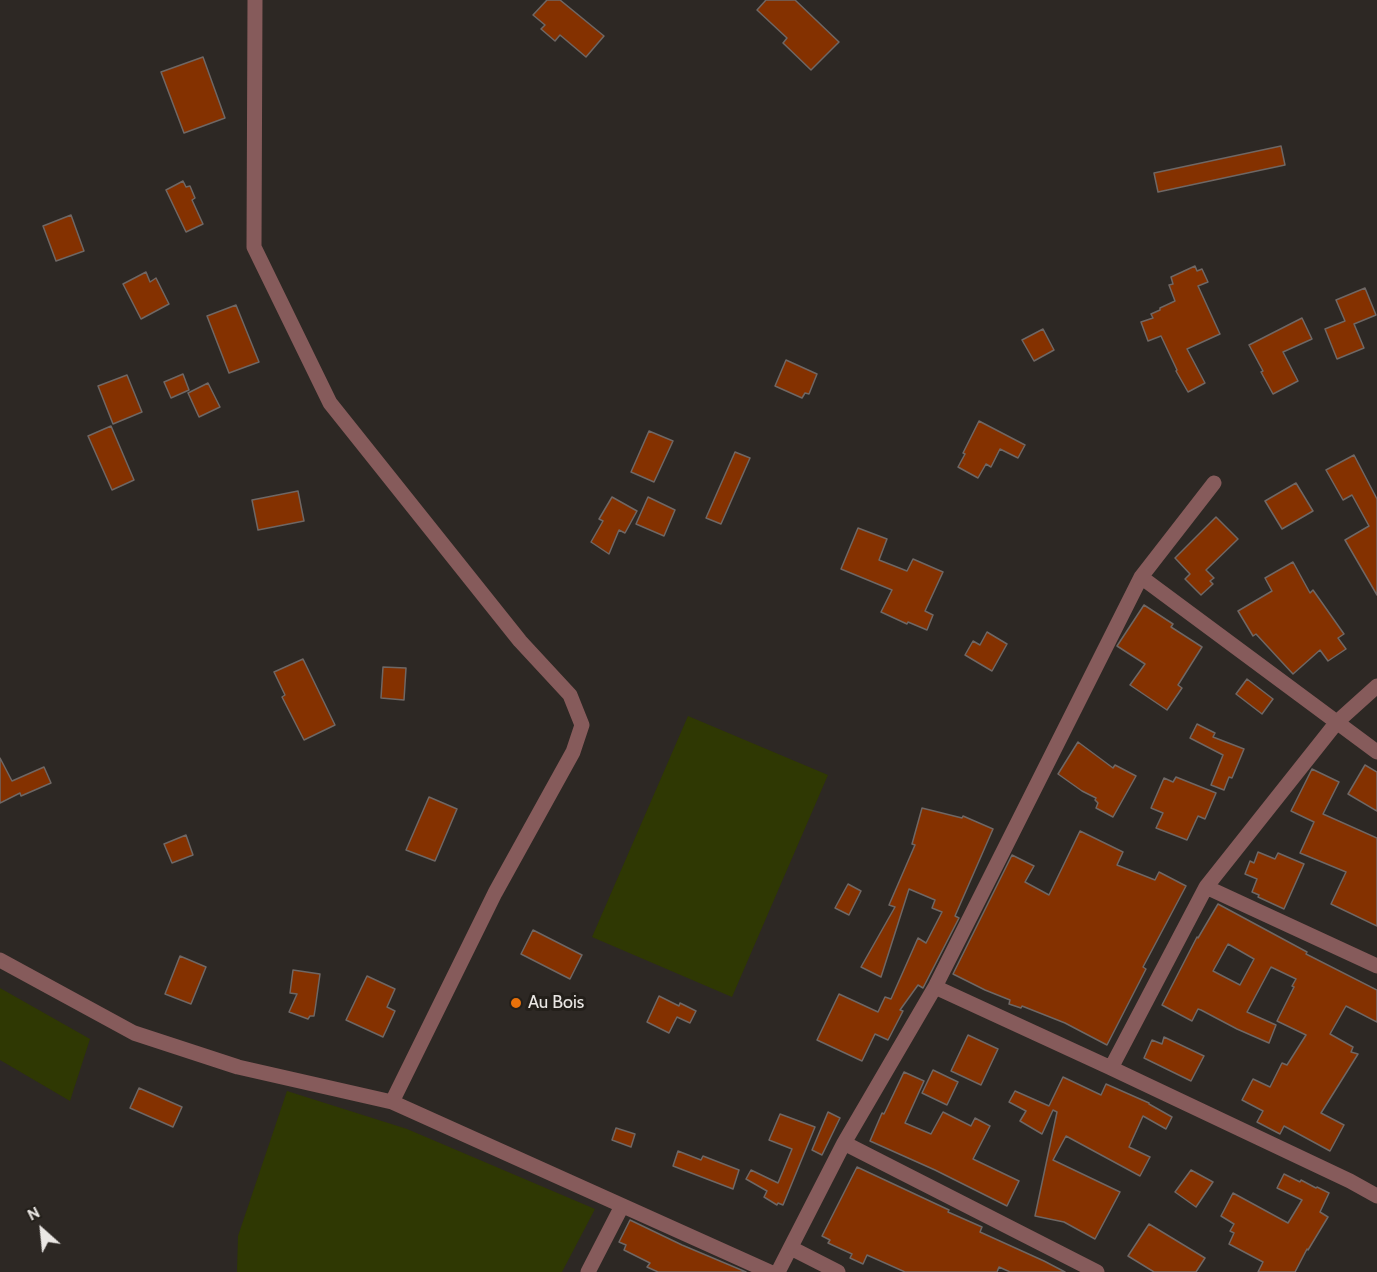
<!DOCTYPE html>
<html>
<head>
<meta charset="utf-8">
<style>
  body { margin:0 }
  #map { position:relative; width:1377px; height:1272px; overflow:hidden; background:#2d2824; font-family:Cabin,sans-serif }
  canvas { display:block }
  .north { position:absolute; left:12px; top:1200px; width:60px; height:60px; -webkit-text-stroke:4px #231f1a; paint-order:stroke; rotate:333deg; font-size:16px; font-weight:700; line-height:24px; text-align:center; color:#eae7e4 }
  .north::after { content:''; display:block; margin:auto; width:21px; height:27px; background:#eae7e4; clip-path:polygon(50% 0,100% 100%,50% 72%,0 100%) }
</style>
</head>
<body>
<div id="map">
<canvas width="1377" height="1272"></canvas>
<div class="north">N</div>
</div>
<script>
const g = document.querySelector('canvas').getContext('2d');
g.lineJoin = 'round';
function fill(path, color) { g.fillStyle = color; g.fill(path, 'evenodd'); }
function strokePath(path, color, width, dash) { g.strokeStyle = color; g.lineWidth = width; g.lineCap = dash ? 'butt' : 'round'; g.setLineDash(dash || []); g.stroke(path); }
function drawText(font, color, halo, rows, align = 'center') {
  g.font = font + ' Cabin,sans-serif'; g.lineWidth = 6; g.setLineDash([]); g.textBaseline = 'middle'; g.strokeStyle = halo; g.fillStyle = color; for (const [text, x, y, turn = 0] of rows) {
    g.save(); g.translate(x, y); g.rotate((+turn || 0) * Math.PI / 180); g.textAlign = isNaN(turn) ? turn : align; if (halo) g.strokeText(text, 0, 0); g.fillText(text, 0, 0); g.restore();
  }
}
fill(new Path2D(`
  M688,716L828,775L732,997L592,937Z
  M0,988L90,1039L70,1101L0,1060Z
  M287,1091L407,1129L595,1209L562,1272H237L238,1236Z`), '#2f3803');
const building = new Path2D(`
  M547,0H560L604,36L586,57L560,35L555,41L541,29L545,25L533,15Z
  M766,0H795L839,42L811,70L783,43L787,38L757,10Z
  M203,57L225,118L184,133L161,72Z
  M1281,146L1285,165L1158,192L1154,173Z
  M183,181L186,187L190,186L195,198L192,200L203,224L186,232L166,190Z
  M71,215L84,251L56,261L43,226Z
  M1195,266L1197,271L1202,269L1208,282L1198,286L1220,334L1187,349L1205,383L1188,392L1176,371L1177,370L1161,336L1148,341L1141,322L1153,318L1151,314L1160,310V308L1175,301L1169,285L1173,284L1171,277Z
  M146,272L150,282L156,278L169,304L141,319L123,284Z
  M1365,288L1376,315L1354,324L1364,348L1337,359L1325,329L1345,321L1336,300Z
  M236,305L259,362L229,373L207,316Z
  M1302,318L1312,339L1283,352L1298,381L1273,394L1261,372L1263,371L1249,345Z
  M1043,329L1054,350L1034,361L1022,340Z
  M786,360L817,374L809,394L805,393L802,398L775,386Z
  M183,374L189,390L171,398L164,382Z
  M127,375L142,412L113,424L98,386Z
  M208,383L220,407L199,417L188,393Z
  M979,421L1025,445L1018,458L1000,449L991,467L986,464L978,478L958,467L965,454L963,453Z
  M111,426L134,480L112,490L88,436Z
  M649,431L673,441L654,482L631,472Z
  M735,452L750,458L721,524L706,518Z
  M1354,455L1377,499V595L1345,540L1369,526L1352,495L1343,500L1326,470Z
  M1296,483L1313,511L1282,529L1265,501Z
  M298,491L304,521L258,530L252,500Z
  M612,497L637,511L625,533L619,530L609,554L591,542L603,521L599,519Z
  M648,497L675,510L664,536L636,524Z
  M1216,517L1238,539L1206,570L1214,578L1210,581L1213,584L1201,595L1185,579L1190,574L1175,558Z
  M858,528L887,539L879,560L907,571L913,559L943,572L925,611L933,615L927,630L908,622L907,624L881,612L892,590L841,569Z
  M1293,562L1310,593L1313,590L1344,634L1338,638L1346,649L1328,661L1320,650L1293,674L1256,634L1253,636L1238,611L1272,591L1265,578Z
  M1144,605L1173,624L1171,627L1202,647L1178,685L1182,688L1167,710L1130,685L1145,664L1117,646Z
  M987,632L1007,644L992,671L965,655L973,641L980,645Z
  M303,659L335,725L304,740L282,697L285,695L274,672Z
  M383,667L406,668L404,700L381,698Z
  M1247,679L1273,699L1262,714L1236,694Z
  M1197,724L1215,733L1213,737L1244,749L1232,778L1229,777L1224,790L1211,785L1223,755L1190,738Z
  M1078,742L1113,768L1115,765L1136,776L1113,817L1096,808L1098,803L1095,800L1096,798L1082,791L1058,774Z
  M0,758L12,781L44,767L51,783L21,796L20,793L0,803Z
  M1365,765L1377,772V811L1348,794Z
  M1312,769L1339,782L1323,814L1377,838V926L1331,904L1346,872L1300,853L1314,822L1291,811Z
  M1176,777L1216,793L1205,819L1198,816L1187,840L1156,828L1163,813L1151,808L1164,778L1173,782Z
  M429,797L457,809L435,861L406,850Z
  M922,808L962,818L963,816L993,829L955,916L959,918L923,988L918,985L900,1010L903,1011L888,1040L875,1034L862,1061L817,1040L839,994L878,1012L885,997L891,999L918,938L926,943L942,912L932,908L935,900L909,889L881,977L861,967L895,907L889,905L915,845L912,844Z
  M1080,831L1123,852L1117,865L1155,880L1159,872L1186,886L1143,967L1146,969L1107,1045L1065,1023L1022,1006L1021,1008L1009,1004L1010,1000L985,990L953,974L1012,855L1034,866L1025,882L1049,895Z
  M186,835L193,855L172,863L164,844Z
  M1258,852L1275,859L1278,853L1304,864L1284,909L1258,897L1259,895L1252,892L1257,879L1245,874L1250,861L1254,863Z
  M848,884L861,891L849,915L835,908Z
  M1218,904L1307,952L1306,954L1377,990V1022L1346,1006L1330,1034L1353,1047L1351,1052L1358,1054L1321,1113L1344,1125L1330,1151L1284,1126L1280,1134L1257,1122L1263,1111L1242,1100L1253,1079L1270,1087L1282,1063L1287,1065L1306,1035L1277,1021L1294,987L1292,986L1296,979L1271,967L1247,1012L1276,1025L1269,1043L1237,1029L1201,1010L1198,1009L1192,1021L1162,1005L1197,937L1198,938ZM1228,944L1254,959L1240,985L1213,971Z
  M533,930L582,955L570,979L521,954Z
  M180,956L206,967L191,1004L165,994Z
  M293,970L320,974L315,1010L314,1016H310L308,1019L289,1012L297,994L290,993Z
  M367,976L395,989L387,1007L395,1011L383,1037L346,1020Z
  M659,996L679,1006L680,1003L696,1011L690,1023L677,1017L669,1033L647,1022Z
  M968,1035L998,1049L981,1085L951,1071Z
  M1164,1037L1204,1056L1191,1081L1144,1058L1152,1040L1162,1044Z
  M933,1070L958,1082L947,1105L922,1093Z
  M904,1072L924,1081L905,1123L931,1134L943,1112L971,1126L975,1118L990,1126L973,1159L1019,1181L1007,1206L935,1170L870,1141L882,1113L884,1114Z
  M1063,1077L1101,1095L1106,1084L1149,1103V1104L1172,1117L1166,1129L1143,1116L1129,1147L1150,1157L1140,1176L1066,1136L1053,1160L1120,1192L1095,1239L1064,1222L1035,1216L1057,1112L1053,1110L1042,1134L1020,1121L1026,1111L1009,1102L1015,1091L1049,1106Z
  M139,1088L182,1107L173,1127L130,1108Z
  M828,1112L840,1118L822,1155L812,1150Z
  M780,1114L815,1127L783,1205L778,1203L777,1205L764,1197L767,1191L746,1179L751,1170L778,1183L792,1149L769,1140Z
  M616,1128L635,1134L631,1147L612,1140Z
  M678,1151L701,1160L703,1156L739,1170L733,1189L673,1166Z
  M857,1167L949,1210L948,1212L982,1227L980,1232L1044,1261L1065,1272H1010L999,1267L997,1272H905L867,1255L863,1264L850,1258L852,1254L828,1243L830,1240L822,1236Z
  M1191,1170L1213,1182L1196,1207L1175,1192Z
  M1284,1174L1300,1182L1301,1180L1316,1188L1317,1187L1329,1193L1320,1212L1328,1217L1308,1250L1307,1249L1295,1272H1258L1263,1262L1229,1244L1234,1233L1230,1231L1234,1224L1221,1216L1233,1193L1288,1223L1302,1200L1277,1188Z
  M630,1220L682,1245L746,1272H658L647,1267L650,1263L624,1250L626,1245L619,1242Z
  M1149,1224L1205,1258L1196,1272H1154L1128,1256Z`);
fill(building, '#843100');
strokePath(building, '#6f6764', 1.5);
strokePath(new Path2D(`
  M255,0L254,247L330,403L520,641L570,695L582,725L573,752L495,893L392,1102
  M1141,577L1377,752
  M1206,887L1337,722L1377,686
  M0,960L134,1033L238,1067L392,1102L770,1272
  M935,987L1141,577L1214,483
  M1111,1068L1350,1181L1377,1196
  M844,1143L1097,1272
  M791,1248L838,1272
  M588,1272L622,1206
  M778,1272L844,1143L935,987L1111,1068L1206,887L1377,966`), '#865b5b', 15);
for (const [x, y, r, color] of [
  [516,1003,6,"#e8710a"]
]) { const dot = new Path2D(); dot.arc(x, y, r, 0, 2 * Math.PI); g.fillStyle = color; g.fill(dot); strokePath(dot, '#231f1a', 2); }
drawText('18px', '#eae7e4', '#231f1a', [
  ["Au Bois",528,1003]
], 'left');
</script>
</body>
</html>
